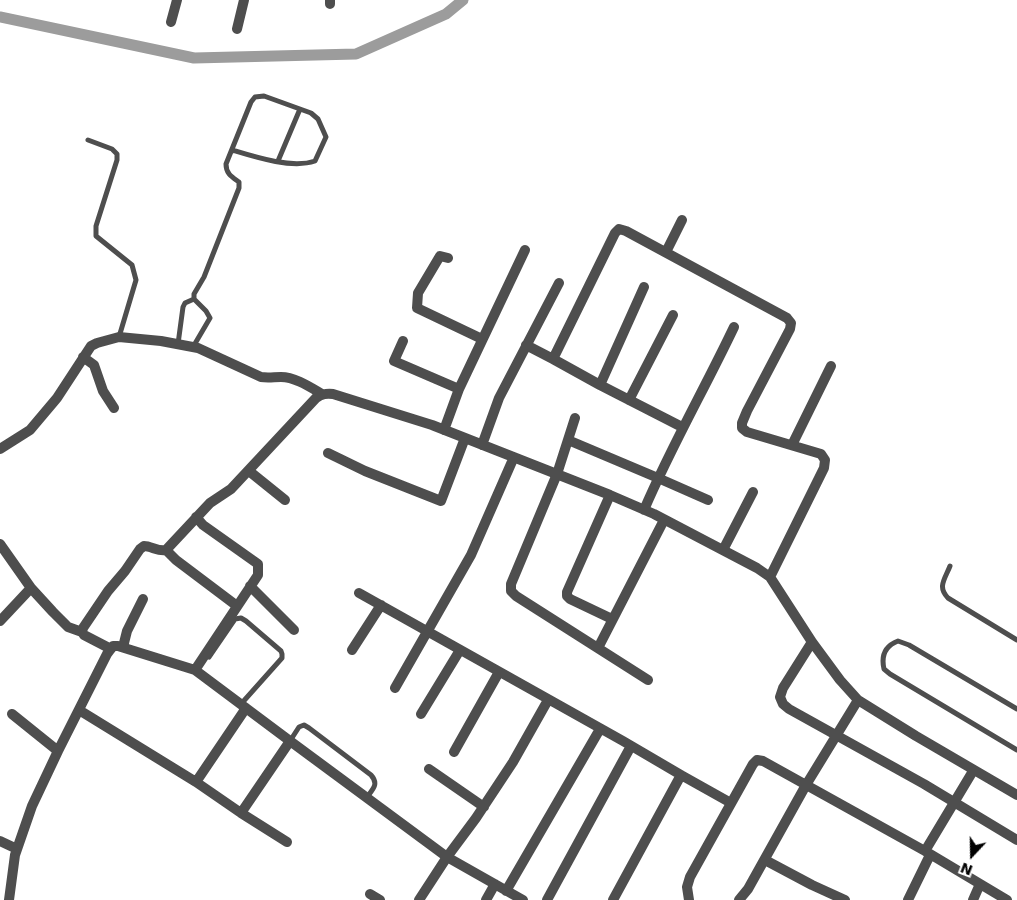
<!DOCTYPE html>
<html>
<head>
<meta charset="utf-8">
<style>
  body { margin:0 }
  #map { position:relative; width:1017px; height:900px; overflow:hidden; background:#fff; font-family:"DejaVu Sans",sans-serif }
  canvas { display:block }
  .north { position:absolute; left:947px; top:830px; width:50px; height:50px; -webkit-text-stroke:4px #fff; paint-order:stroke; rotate:201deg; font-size:14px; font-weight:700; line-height:20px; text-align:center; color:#000 }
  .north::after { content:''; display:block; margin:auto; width:18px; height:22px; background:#000; clip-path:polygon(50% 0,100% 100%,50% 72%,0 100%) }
</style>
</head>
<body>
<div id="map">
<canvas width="1017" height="900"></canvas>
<div class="north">N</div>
</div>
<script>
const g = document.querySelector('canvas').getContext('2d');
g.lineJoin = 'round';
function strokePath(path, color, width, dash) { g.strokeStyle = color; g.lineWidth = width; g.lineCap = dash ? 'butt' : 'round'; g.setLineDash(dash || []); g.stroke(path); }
strokePath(new Path2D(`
  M0,17L194,58L356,54L446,14L463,0`), '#9c9c9c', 11);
strokePath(new Path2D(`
  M88,140L112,149L117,154V160L96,226V236L132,265L136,280L119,337
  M278,161L300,109
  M178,344L183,307L185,303L194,299
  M193,347L210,318L206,311L194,299V294L204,277L239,188V182C232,177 226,174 226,164L251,102L255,97L264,96L311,113L318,119L326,137L315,161C292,169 255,157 232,150
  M950,566C945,579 937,587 948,598L1017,640
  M209,657L235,619L241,618L246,621L281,651L282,654V658L241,704
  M1017,709L909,645L898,641C885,646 881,656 884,669L890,674L1017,750
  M290,741L299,727L304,725L309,728L371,775C379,784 373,789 367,797`), '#4e4e4e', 5);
strokePath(new Path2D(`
  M330,0V4
  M171,22L177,0
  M237,29L244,0
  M666,252L682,220
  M448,258L440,256L418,293L417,308L482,339
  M644,287L600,385L682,427
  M403,341L394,361L459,389
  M526,345L553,359
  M83,357L94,365L103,391L114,408
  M600,385L553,359L615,233L619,229L626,231L787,318L791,323L790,329L747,411L742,423V428L747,432L821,454L825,460L824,468L770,577
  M629,400L673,315
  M575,418L557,474L511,584V591L516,596L648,680
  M444,430L459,389L525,250
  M568,440L658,478L708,500
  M482,445L499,398L559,283
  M792,445L831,366
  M0,449L30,430L57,398L91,346L97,343L119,337L161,341L198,348L261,377C268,378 274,377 281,377C295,377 310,387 322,394
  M328,453L365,471L441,501L465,438
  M249,471L285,500
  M610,495L567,592V596L570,599L612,619
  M644,510C671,447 705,388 734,327
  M0,544L31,588L53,612L68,627L82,632
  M166,550L176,560L237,606
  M723,550L753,492
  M250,586L294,630
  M359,593L623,741L681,775
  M0,621L31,588
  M812,642L783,688L780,697L783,704L789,709L924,784L1017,840
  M123,647L127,631L143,599
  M598,648L664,520
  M111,649L84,635L82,632L83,628L108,591L125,571L140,549L144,546C151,546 159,552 166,550L210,503L231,489L316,398C322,394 326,393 333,394L432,425L610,495L654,514L757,568L770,577L812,642L840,680L858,700L916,736L1017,795
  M352,650L381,605
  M195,670L258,575V564L203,525L196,517
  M395,688L471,555L514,457
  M246,708L196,782L241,813L290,741
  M79,710L196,782
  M12,714L58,751
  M421,714L460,650
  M454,752L499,672
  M429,769L484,807
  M241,813L287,842
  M0,841L17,849
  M925,851L1007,900
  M765,860L812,885L845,900
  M506,891L600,729
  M370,894L380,900
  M9,900L15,855L32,806L58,751L107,654L113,646H118L195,670L290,741L447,857L523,900
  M419,900L447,857L476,818L513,762L548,700
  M486,900L495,884
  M547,900L631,746
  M613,900L681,775L731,803
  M689,900L687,887L690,877L753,764L757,760L763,761L925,851L973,771
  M739,900L748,889L806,785L858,700
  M908,900L930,855
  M973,900L980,884`), '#4e4e4e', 10);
</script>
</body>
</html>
